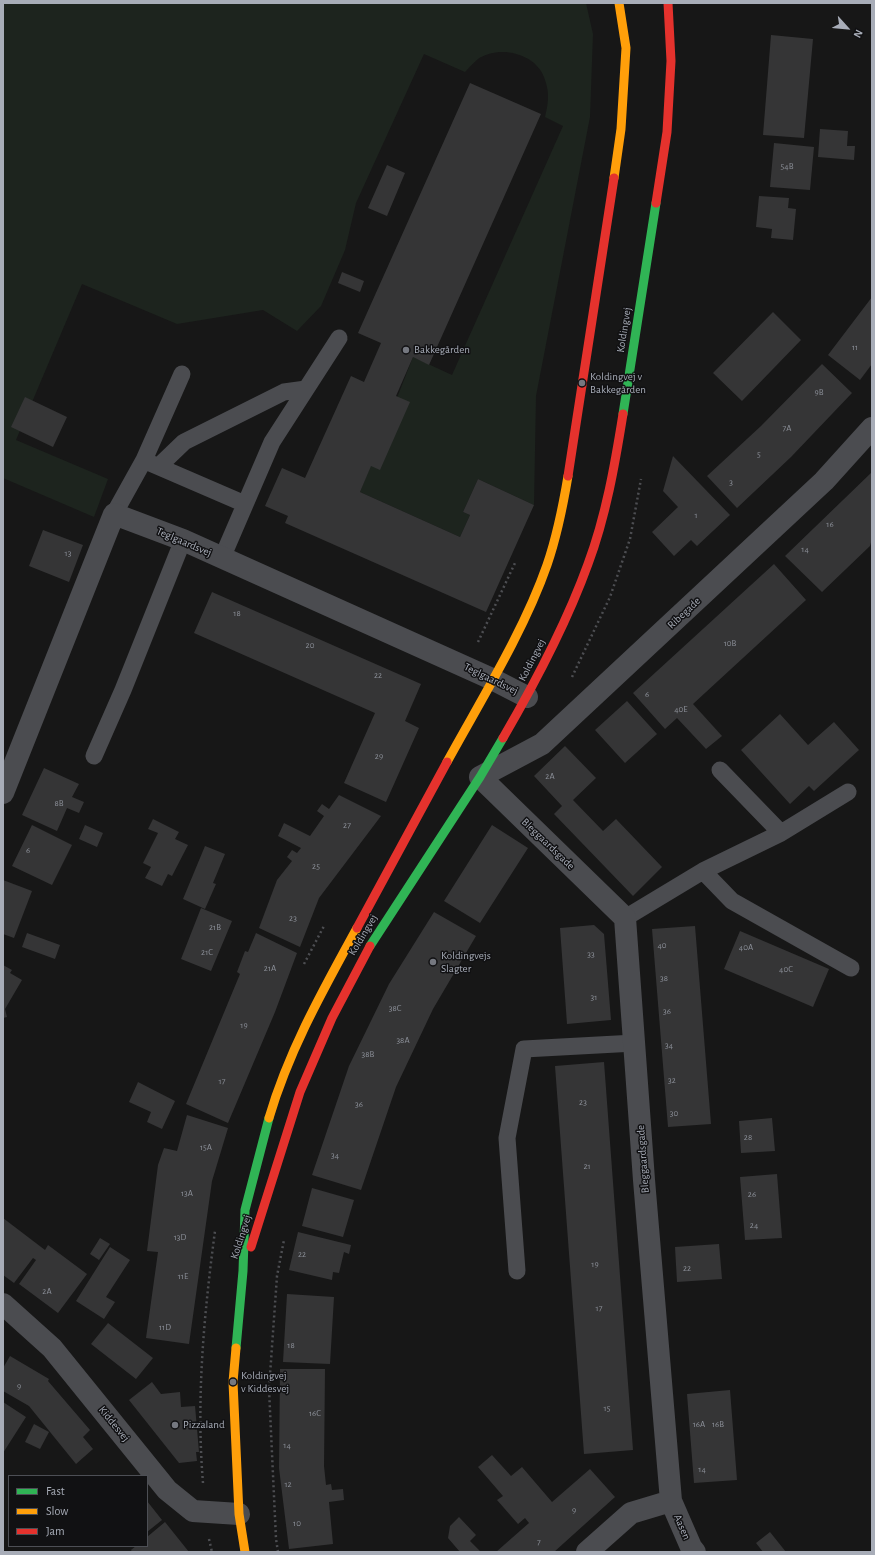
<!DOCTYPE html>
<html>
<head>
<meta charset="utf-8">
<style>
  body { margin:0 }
  #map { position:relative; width:875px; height:1555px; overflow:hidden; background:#171717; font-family:"Alegreya Sans",sans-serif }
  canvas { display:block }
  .frame { position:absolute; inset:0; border:4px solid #a8adb8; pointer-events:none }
  .legend { position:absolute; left:8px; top:1475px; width:140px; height:72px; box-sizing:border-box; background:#111113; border:1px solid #4d4f55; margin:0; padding:5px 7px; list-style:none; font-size:12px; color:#a8adb8 }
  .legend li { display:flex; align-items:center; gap:8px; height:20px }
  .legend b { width:20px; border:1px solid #4d4f55 }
  .north { position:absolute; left:827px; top:8px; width:40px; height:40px; -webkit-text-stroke:3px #111113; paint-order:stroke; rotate:117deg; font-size:11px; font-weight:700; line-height:16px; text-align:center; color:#a8adb8 }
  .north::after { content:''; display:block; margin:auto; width:14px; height:18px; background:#a8adb8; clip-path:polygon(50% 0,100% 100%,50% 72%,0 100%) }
</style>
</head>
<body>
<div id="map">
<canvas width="875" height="1555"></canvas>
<div class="frame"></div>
<ul class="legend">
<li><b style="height:5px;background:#30b455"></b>Fast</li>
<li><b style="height:5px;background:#ff9f0a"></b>Slow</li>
<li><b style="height:5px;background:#e5322d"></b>Jam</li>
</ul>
<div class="north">N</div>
</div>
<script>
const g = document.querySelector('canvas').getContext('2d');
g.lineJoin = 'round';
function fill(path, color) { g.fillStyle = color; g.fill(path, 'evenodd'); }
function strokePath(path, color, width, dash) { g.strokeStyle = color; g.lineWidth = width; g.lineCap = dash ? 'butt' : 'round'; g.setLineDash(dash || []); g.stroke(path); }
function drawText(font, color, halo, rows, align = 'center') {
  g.font = font + ' "Alegreya Sans",sans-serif'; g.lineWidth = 3; g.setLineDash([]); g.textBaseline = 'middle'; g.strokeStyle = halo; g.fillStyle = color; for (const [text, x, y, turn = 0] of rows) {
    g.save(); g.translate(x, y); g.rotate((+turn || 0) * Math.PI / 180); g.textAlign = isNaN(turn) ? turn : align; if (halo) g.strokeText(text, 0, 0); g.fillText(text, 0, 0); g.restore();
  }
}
fill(new Path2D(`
  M3,3H586L593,34L590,117L536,396L534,505L478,479L463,512L470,515L460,537L360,492L413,357L452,375L563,126L545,117C548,104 550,94 545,80C538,54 500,44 478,59C473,63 469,68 465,72L424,54L356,203L345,250L321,306L297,331L263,310L177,324L82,284L16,440L108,479L94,517L3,478Z`), '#1d241e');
fill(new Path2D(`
  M771,35L813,39L804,138L763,135Z
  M470,83L541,114L429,365L413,357L396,396L410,402L380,470L371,466L360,492L460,537L470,515L463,512L478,479L534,505L486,612L285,523L288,516L265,506L282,468L305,478L351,376L364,382L381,343L358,333Z
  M820,129L848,131L847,146H855L854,160L818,157Z
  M774,143L814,147L810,190L770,187Z
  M387,165L405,173L387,216L368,208Z
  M759,196L789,198L788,208L796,209L793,240L771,238L772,229L756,227Z
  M342,272L364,281L360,292L338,283Z
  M872,297V364L860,380L828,355Z
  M773,312L801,340L742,401L713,373Z
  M822,364L852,393L791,457L737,508L707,476L761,426Z
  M25,397L67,417L53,447L11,427Z
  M673,456L730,515L697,546L691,540L674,556L652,532L678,507L663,491Z
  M872,472V539L870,546L822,592L785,556Z
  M43,530L83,545L69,582L29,566Z
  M774,564L806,600L693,704L722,736L706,749L677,718L665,729L633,693Z
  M212,592L421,684L405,721L419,728L386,802L344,783L375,713L194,633Z
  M627,701L657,734L625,763L595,730Z
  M780,714L808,745L834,722L859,750L814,791L809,786L790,804L741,750Z
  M565,746L596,778L573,800L603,831L616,819L662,867L633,896L554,814L562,806L534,776Z
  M44,768L79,784L72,797L84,802L79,813L67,808L57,831L22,815Z
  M339,795L381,816L319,898L300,947L259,928L277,880L292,861L287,857L292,850L297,853L301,848L278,836L284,823L310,836L324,816L317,811L322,804L329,809Z
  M153,819L179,832L175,839L188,845L172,876L168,874L162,886L145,878L151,867L143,863L158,833L148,829Z
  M32,825L72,845L52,885L12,866Z
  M85,825L103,833L97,847L79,839Z
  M492,825L528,848L480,923L444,901Z
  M205,846L225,854L213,883L216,884L205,909L183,899Z
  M3,880L32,891L14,938L3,934Z
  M201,908L232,921L211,971L181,959Z
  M434,912L476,936L433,1009L396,1087L361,1190L312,1175L349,1066L389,984Z
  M594,925L604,934L611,1020L567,1024L560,928Z
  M695,926L711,1124L668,1127L652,929Z
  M740,931L829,969L813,1007L724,969Z
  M27,933L60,945L55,959L22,947Z
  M256,933L297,953L275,1012L228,1123L186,1104L240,974L237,972L245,951L248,952Z
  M3,965L12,970L10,973L22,980L5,1009L7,1017L3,1018Z
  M604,1062L633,1450L584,1454L555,1066Z
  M138,1082L175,1101L162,1129L147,1122L151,1112L129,1102Z
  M187,1115L228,1128L212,1181L189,1344L146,1338L158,1252L147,1251L158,1165L164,1148L177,1151Z
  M772,1118L775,1151L741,1153L739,1121Z
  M777,1174L782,1238L745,1240L740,1177Z
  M312,1188L354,1200L343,1237L302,1226Z
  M3,1218L45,1250L48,1245L87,1274L58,1313L19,1284L36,1260L33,1258L14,1283L3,1275Z
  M298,1232L351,1245L349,1254L344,1252L339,1273L333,1272L332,1280L289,1270Z
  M100,1238L110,1244L99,1260L90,1254Z
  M719,1244L722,1279L677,1282L675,1247Z
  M110,1247L130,1260L106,1297L115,1302L104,1319L76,1301Z
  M287,1294L334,1297L330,1364L283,1362Z
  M108,1323L153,1358L136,1379L91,1344Z
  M10,1356L49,1379L48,1381L90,1430L83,1437L93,1449L76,1464L29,1406L3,1391V1368Z
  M280,1369H325L324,1466L326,1485L331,1484L332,1490L343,1489L344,1500L329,1502L333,1544L289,1549L279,1468Z
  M152,1382L161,1394L180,1392L181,1407L195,1406L199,1452H196L197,1461L179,1463L129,1400Z
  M730,1390L737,1480L694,1483L687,1394Z
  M3,1402L26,1417L3,1453Z
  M34,1424L49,1432L40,1449L25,1442Z
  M492,1455L511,1476L522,1467L552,1502L590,1469L615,1497L554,1552H496L529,1523L525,1518L518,1524L497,1500L503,1496L478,1467Z
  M147,1501L162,1520L147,1532Z
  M459,1517L476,1535L470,1541L481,1552H460L448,1538L450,1526Z
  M165,1522L189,1552H132L131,1550L136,1546H147V1537Z
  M770,1532L786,1552H763L756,1543Z`), '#353536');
strokePath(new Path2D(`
  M478,642L515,563
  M572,677L610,597L630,539L641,479
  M304,964L324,926
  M203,1483C196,1399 204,1314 215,1231
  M209,1539L212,1552
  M278,1552L276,1539L269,1389L277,1276L284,1240`), '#4d4e52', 2.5, [2, 3]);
strokePath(new Path2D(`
  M150,463L245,504
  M159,466L184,442L284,392L306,389
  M114,514L144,460L182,374
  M222,558L272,442L339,338
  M94,756L123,690L183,540
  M720,770L781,833
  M703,871L732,901L851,968
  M625,918L703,871L781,833L848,792
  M517,1271L507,1138L524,1049L635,1043`), '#4b4c50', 17);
strokePath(new Path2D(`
  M3,793L114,514L183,540L492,679L527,697
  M3,1304L52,1348L167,1490L193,1511L239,1514
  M671,1501L691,1547L695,1552
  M587,1552L631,1513L671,1501L644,1180L625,918L480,777L542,744L824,481L872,428`), '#4b4c50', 22);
strokePath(new Path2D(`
  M623,414L656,203
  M370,946L480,777L503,738
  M236,1348L243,1271L245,1210L269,1118`), '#30b455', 9);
strokePath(new Path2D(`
  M614,178L621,129L626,48L619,3
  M447,762C481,700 524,631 547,565C557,536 563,506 568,476
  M269,1118C289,1050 323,990 357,928
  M236,1348L233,1382L239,1514L245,1552`), '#ff9f0a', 9);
strokePath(new Path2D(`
  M656,203L667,132L671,61L668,3
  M568,476L614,178
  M503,738C535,683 566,625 588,564C606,516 615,464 623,414
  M357,928L447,762
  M251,1247L300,1092L332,1018L370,946`), '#e5322d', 9);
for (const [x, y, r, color] of [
  [406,350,4,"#757880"],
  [582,383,4,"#757880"],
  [433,962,4,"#757880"],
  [233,1382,4,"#757880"],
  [175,1425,4,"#757880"]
]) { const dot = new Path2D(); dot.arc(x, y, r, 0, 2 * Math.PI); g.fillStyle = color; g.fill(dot); strokePath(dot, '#111113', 1.5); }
drawText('9px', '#8b8f98', null, [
  ["54B",787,166],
  ["11",855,347],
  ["9B",819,392],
  ["7A",787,428],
  ["5",759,454],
  ["3",731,482],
  ["1",696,515],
  ["16",830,524],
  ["14",805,549],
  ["13",68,553],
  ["18",237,613],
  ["10B",730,643],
  ["20",310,645],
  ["22",378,675],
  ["6",647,694],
  ["40E",681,709],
  ["29",379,756],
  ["2A",550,776],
  ["8B",59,803],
  ["27",347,825],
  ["6",28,850],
  ["25",316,866],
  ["23",293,918],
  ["21B",215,927],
  ["40",662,945],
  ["40A",746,947],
  ["21C",207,952],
  ["33",591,954],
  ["21A",270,968],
  ["40C",786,969],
  ["38",664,978],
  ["31",594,997],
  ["38C",395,1008],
  ["36",667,1011],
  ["19",244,1025],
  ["38A",403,1040],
  ["34",669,1045],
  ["38B",368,1054],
  ["32",672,1080],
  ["17",222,1081],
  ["23",583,1102],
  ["36",359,1104],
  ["30",674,1113],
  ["28",748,1137],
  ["15A",206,1147],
  ["34",335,1155],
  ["21",587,1166],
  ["13A",187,1193],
  ["26",752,1194],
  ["24",754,1225],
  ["13D",180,1237],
  ["22",302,1254],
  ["19",595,1264],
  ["22",687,1268],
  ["11E",183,1276],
  ["2A",47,1291],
  ["17",599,1308],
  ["11D",165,1327],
  ["18",291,1345],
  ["9",19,1386],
  ["15",607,1408],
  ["16C",315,1413],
  ["16A",699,1424],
  ["16B",718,1424],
  ["14",287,1445],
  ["14",702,1469],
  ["12",288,1484],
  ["9",574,1510],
  ["10",297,1523],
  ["7",539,1542]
]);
drawText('11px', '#a8adb8', '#111113', [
  ["Koldingvej",624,330,-81],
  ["Teglgaardsvej",184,542,23],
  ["Ribegade",684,613,-43],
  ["Koldingvej",532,660,-63],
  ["Teglgaardsvej",491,679,26],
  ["Bleggaardsgade",548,844,44],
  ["Koldingvej",363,935,-59],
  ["Bleggaardsgade",643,1159,-94],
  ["Koldingvej",241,1237,-72],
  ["Kiddesvej",114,1424,51],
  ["Aasen",682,1527,67]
]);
drawText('11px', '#a8adb8', '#111113', [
  ["Bakkegården",414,350],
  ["Koldingvej v",590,377],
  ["Bakkegården",590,390],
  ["Koldingvejs",441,956],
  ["Slagter",441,969],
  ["Koldingvej",241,1376],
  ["v Kiddesvej",241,1389],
  ["Pizzaland",183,1425]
], 'left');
</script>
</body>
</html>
